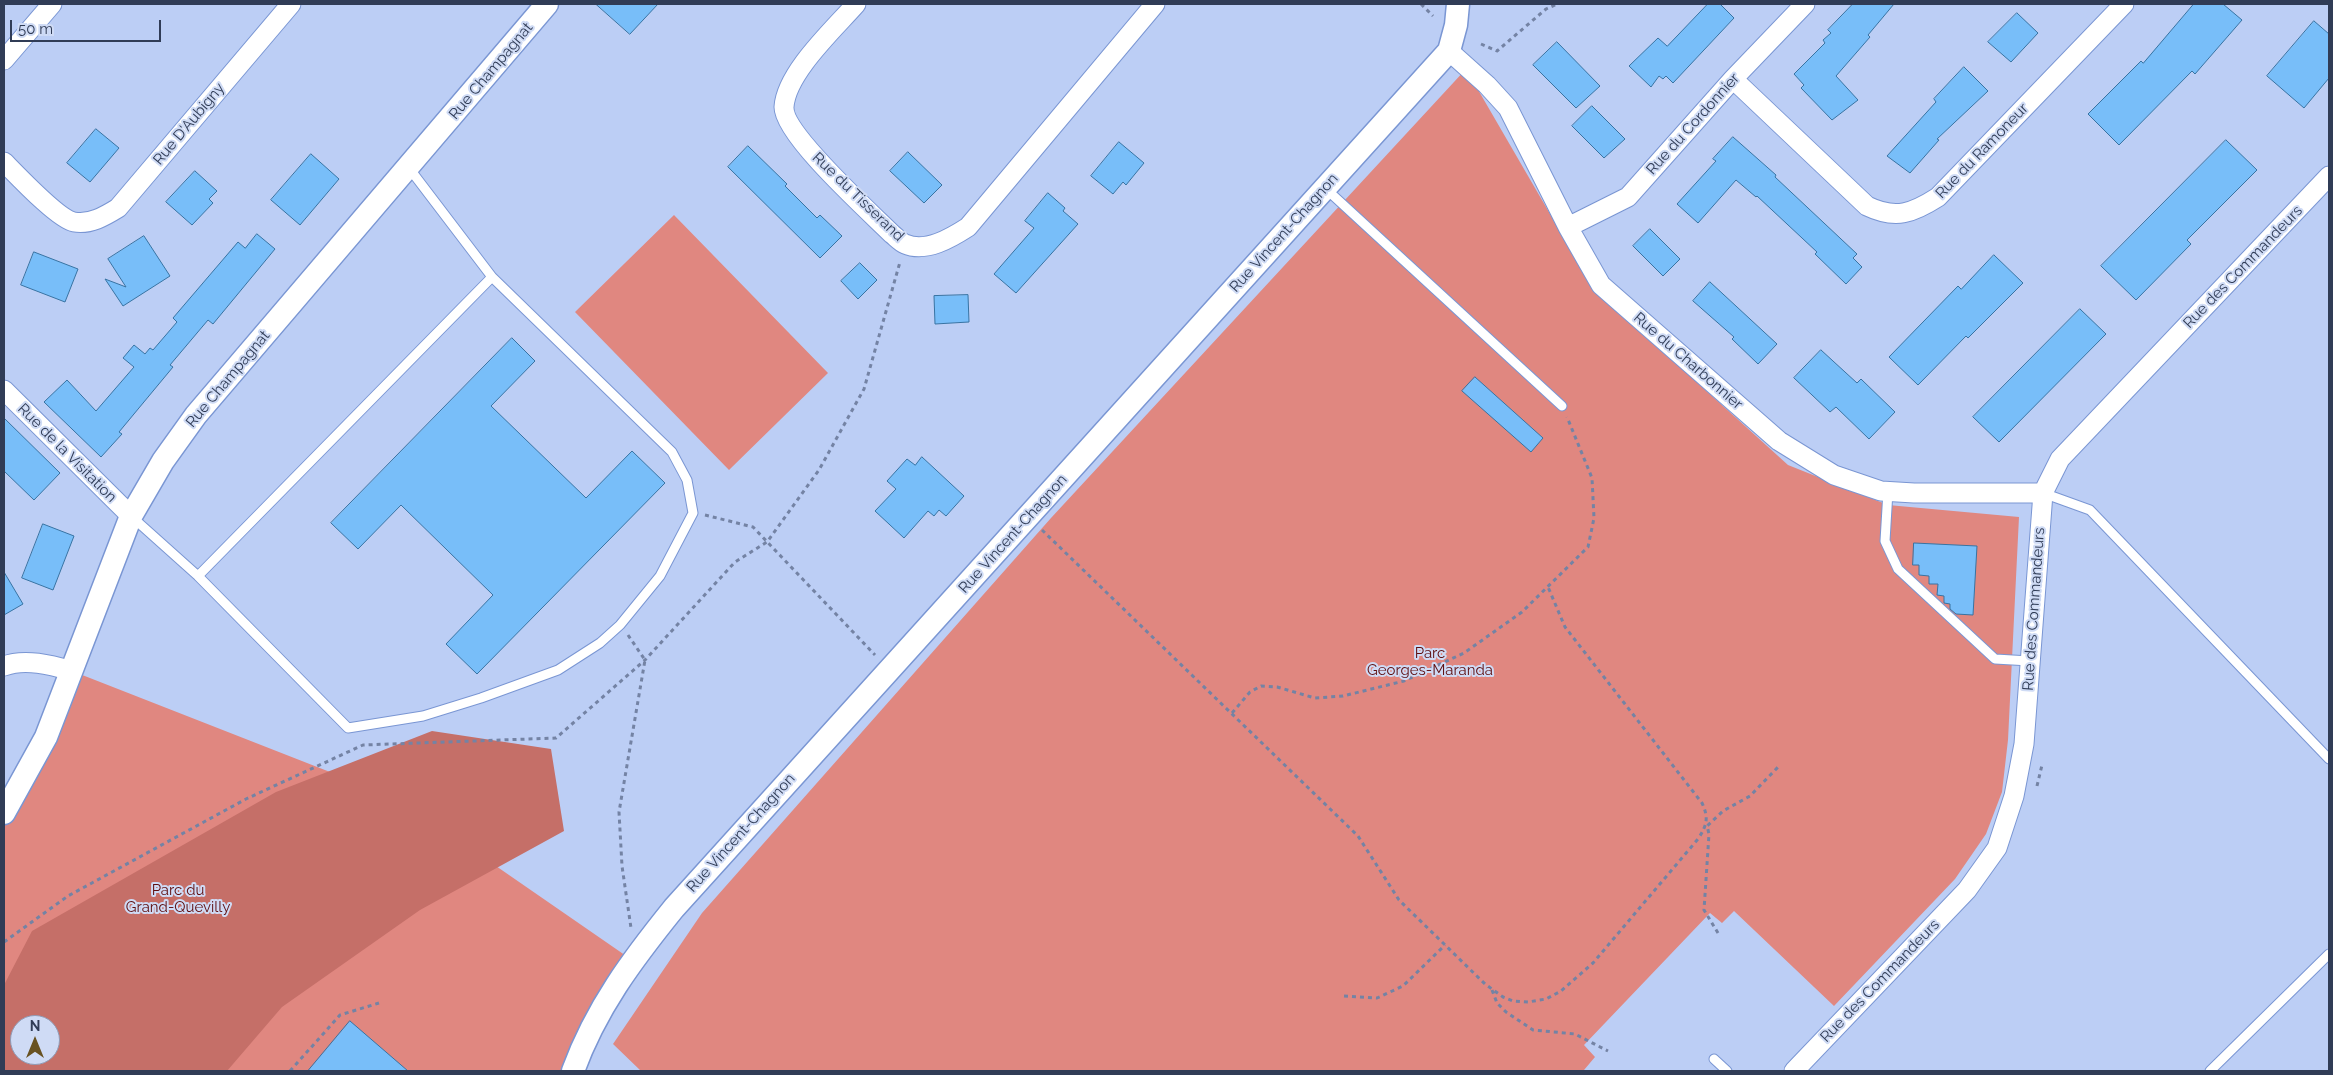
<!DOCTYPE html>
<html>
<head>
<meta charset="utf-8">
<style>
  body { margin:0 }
  #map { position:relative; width:2333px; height:1075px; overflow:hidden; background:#bccef5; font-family:Raleway,sans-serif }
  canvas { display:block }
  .frame { position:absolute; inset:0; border:5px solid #303c56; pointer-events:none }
  .north { position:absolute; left:10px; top:1015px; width:50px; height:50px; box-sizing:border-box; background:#cfdbf5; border:1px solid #8f9bb5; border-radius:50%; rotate:0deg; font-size:14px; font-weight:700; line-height:20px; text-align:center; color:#303c56 }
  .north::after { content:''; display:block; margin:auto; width:18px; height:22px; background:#685221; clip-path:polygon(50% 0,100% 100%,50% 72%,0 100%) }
  .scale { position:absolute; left:10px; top:20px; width:151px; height:22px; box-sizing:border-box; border:2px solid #303c56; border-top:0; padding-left:6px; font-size:15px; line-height:18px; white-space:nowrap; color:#303c56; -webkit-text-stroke:4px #cfdbf5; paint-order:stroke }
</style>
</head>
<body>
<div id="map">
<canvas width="2333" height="1075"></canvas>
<div class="frame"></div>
<div class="north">N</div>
<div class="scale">50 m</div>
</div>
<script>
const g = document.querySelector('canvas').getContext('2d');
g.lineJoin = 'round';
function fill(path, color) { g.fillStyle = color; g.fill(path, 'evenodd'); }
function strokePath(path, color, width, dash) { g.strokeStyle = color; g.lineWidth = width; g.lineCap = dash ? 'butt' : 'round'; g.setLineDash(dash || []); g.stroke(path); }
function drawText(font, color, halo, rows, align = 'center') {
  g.font = font + ' Raleway,sans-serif'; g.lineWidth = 4; g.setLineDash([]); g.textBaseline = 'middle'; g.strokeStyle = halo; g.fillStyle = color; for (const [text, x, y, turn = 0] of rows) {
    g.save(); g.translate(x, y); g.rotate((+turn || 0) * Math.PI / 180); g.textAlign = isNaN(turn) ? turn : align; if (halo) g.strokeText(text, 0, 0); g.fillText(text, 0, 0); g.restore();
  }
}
fill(new Path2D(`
  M1466,69L1593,288L1788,465L1888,505L2019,517L2008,740L2002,792L1986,834L1955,879L1834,1006L1734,911L1722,923L1710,913L1584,1045L1595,1057L1584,1070L1585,1071H641L613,1044L702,913L1051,518Z
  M674,215L828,373L729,470L575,312Z
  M72,671L399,799L632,960L573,1071H4V813ZM20,1025H50V1055H20Z`), '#e08780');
fill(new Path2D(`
  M432,731L551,749L564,831L420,910L282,1007L227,1071H4V985L32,931L276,792ZM20,1025H50V1055H20Z`), '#c56f68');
const building = new Path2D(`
  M596,4H658L630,34Z
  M1708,4H1720L1734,18L1673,83L1666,76L1663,79L1659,76L1651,87L1629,66L1658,38L1667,46Z
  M1853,4H1894L1868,35L1870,37L1836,76L1858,100L1832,120L1801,88L1804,85L1794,74L1825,43L1823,40L1831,33L1828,30Z
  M2194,4H2223L2242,20L2195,74L2192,71L2119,145L2088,114L2141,61L2143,63Z
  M2017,13L2038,33L2011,62L1988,42Z
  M2314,21L2329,34V78L2304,108L2267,76Z
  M1557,42L1600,86L1576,108L1533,65Z
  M1964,67L1988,91L1937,139L1939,140L1910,173L1887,156L1936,102L1934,99Z
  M1592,106L1625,139L1604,158L1572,126Z
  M96,129L119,148L90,182L67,163Z
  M1733,137L1776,175L1775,177L1857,254L1853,258L1862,267L1846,284L1815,254L1817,252L1757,196L1756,197L1736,180L1698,223L1677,204L1716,161L1713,159Z
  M2226,140L2257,170L2187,240L2191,244L2136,300L2101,266Z
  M1119,142L1144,163L1126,185L1123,182L1113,194L1091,176Z
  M748,146L787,184L785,186L817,218L820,215L842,236L820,258L728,167Z
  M908,152L942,185L924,203L890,171Z
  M311,154L339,179L300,225L271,200Z
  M195,171L217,191L209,199L213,203L192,225L166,202Z
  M1048,193L1065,208L1063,211L1078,224L1016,293L994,274L1034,228L1025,221Z
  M1650,229L1680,259L1663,276L1633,246Z
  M257,234L275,249L213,324L208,320L170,365L173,367L119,432L122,434L101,457L44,402L67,380L96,411L134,367L123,358L134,345L145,354L150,348L153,350L177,322L173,318L238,242L245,248Z
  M144,236L170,276L123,306L105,279L126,287L108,259Z
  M34,252L78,269L65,302L21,285Z
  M1994,255L2023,283L1968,338L1966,336L1918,385L1889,357L1958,286L1961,289Z
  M860,263L877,280L858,299L841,281Z
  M1710,282L1777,344L1758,364L1732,339L1734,337L1693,301Z
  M968,295L969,322L935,324L934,296Z
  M2080,309L2106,334L1999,442L1973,417Z
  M512,338L535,361L491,406L586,498L632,451L665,483L477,674L446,644L493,595L401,505L358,549L331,523Z
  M1821,350L1857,383L1861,379L1895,412L1869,439L1836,407L1830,412L1794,378Z
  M1475,377L1543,438L1531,452L1462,391Z
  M4,418L60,473L34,500L4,471Z
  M922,457L964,496L946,516L939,510L934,516L928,511L904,538L875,511L896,489L887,481L907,459L915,465Z
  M43,524L74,536L53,590L22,578Z
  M1914,543L1977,546L1973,615L1956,614L1950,609V604L1944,603V596L1937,595L1938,584H1929V576L1919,575V565H1913Z
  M4,572L23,604L4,615Z
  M350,1021L408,1071H308Z`);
fill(building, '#78bef9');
strokePath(building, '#3873a2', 1);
const service = new Path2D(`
  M1325,188L1562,406
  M1888,491L1885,541L1898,569L1995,659L2030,661
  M2043,493L2090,510L2329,759
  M131,516L198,576L348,728L423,716L481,698L558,670L600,643L620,625L660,576L693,513L687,480L672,452L492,277L409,168
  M198,576L492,277
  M1714,1059L1727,1071
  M2210,1071L2329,954`);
const minor = new Path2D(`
  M856,4C834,29 786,73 784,107C783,134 871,213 892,234C896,237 900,242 905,244C926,253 951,238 968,227L1155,4
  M1449,51L1487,85L1508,108L1568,227L1601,285L1779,441L1834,475L1881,491L1914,493H2043
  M4,60L52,4
  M1733,79L1867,206C1896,220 1913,213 1938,197L2124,4
  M4,162C17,175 58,219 74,222C90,225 105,216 118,208L291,4
  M1568,227L1628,197L1733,79L1805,4
  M4,390L131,516
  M4,666C25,658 51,665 72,671
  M1794,1071L1967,890L1997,848L2014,796L2024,744L2043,493L2060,459L2329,176`);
const tertiary = new Path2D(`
  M4,813L46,737L131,516L163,461L196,415L547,4
  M573,1071C596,1008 632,960 674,908L1449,51L1456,25L1458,4`);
strokePath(service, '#7a96d3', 11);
strokePath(minor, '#7a96d3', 21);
strokePath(tertiary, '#7a96d3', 25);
strokePath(new Path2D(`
  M1421,4L1433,16
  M1481,44L1497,51L1546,9L1557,4
  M705,515L753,527L875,655
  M1042,530L1358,836L1399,900L1485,984L1503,997L1513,1001L1528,1002L1546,999L1561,991L1593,963L1698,839C1707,825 1709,818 1702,803L1565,627L1548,587
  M628,635L645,660L619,812L622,866L631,928
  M1232,713L1250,692L1261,686L1277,687L1315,698L1343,696L1404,681L1464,653L1522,612L1588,547L1594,518L1592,478L1567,417
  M2037,786L2042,765
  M1718,933L1704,910L1709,834L1707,826L1723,811L1750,796L1780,765
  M4,942L68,896L246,799L363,745L556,738L645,660L735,562L767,542L819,470L864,389L900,262
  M1492,990L1497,1003L1506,1012L1533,1030L1575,1034L1608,1051
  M1344,996L1377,998L1403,986L1445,945
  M290,1071L340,1015L379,1003`), '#7483a4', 3, [4, 4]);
strokePath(service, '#fff', 9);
strokePath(minor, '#fff', 19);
strokePath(tertiary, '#fff', 22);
drawText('15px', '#303c56', '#cfdbf5', [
  ["Rue Champagnat",491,71,-50],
  ["Rue D'Aubigny",189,124,-50],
  ["Rue du Cordonnier",1693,124,-48],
  ["Rue du Ramoneur",1982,151,-46],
  ["Rue du Tisserand",858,197,44],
  ["Rue Vincent-Chagnon",1284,233,-48],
  ["Rue des Commandeurs",2243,267,-46],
  ["Rue du Charbonnier",1688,361,41],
  ["Rue Champagnat",228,379,-50],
  ["Rue de la Visitation",67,453,45],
  ["Rue Vincent-Chagnon",1013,534,-48],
  ["Rue des Commandeurs",2034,609,-86],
  ["Rue Vincent-Chagnon",741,833,-48],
  ["Rue des Commandeurs",1880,981,-46]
]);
drawText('15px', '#5e0e10', '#cfdbf5', [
  ["Parc",1430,653],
  ["Georges-Maranda",1430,670],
  ["Parc du",178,890],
  ["Grand-Quevilly",178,907]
]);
</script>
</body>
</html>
